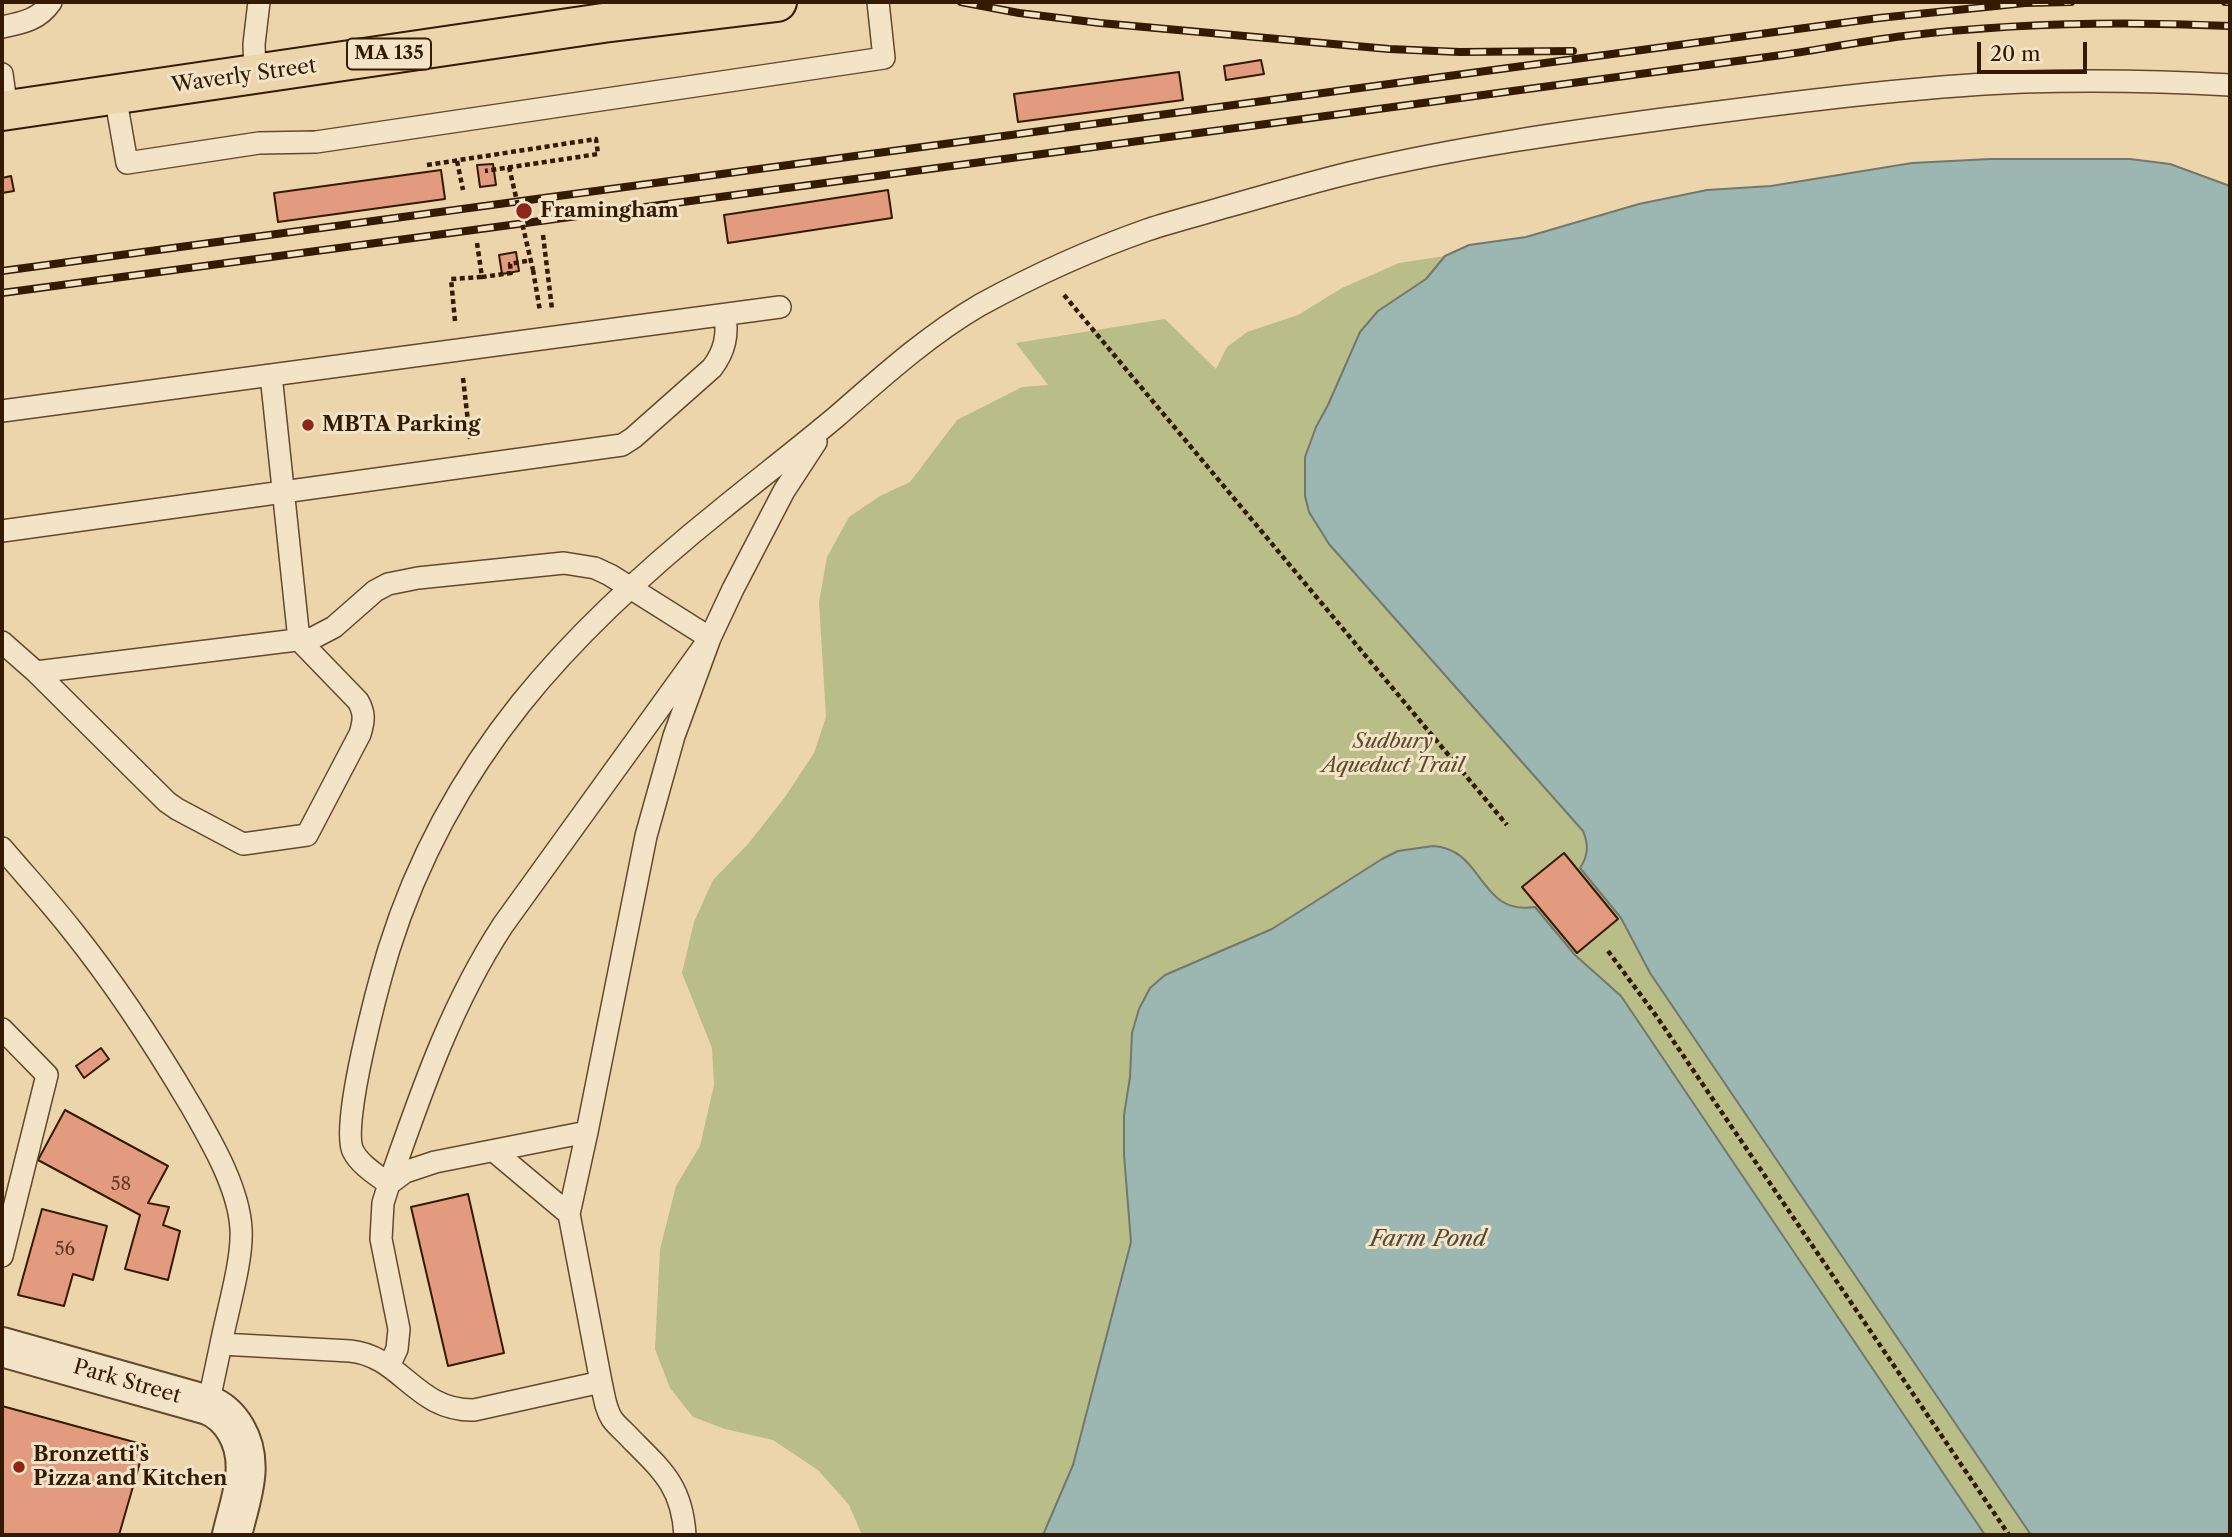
<!DOCTYPE html>
<html>
<head>
<meta charset="utf-8">
<style>
  body { margin:0 }
  #map { position:relative; width:2232px; height:1537px; overflow:hidden; background:#edd5ab; font-family:"Libre Caslon Text",serif }
  canvas { display:block }
  .frame { position:absolute; inset:0; border:4px solid #341a01; pointer-events:none }
  .scale { position:absolute; left:1977px; top:42px; width:110px; height:32px; box-sizing:border-box; border:4px solid #341a01; border-top:0; padding-left:9px; font-size:21px; line-height:24px; white-space:nowrap; color:#341a01; -webkit-text-stroke:5px #f3e4c8; paint-order:stroke }
</style>
</head>
<body>
<div id="map">
<canvas width="2232" height="1537"></canvas>
<div class="frame"></div>
<div class="scale">20 m</div>
</div>
<script>
const g = document.querySelector('canvas').getContext('2d');
g.lineJoin = 'round';
function fill(path, color) { g.fillStyle = color; g.fill(path, 'evenodd'); }
function strokePath(path, color, width, dash) { g.strokeStyle = color; g.lineWidth = width; g.lineCap = dash ? 'butt' : 'round'; g.setLineDash(dash || []); g.stroke(path); }
function drawText(font, color, halo, rows, align = 'center') {
  g.font = font + ' "Libre Caslon Text",serif'; g.lineWidth = 6; g.setLineDash([]); g.textBaseline = 'middle'; g.strokeStyle = halo; g.fillStyle = color; for (const [text, x, y, turn = 0] of rows) {
    g.save(); g.translate(x, y); g.rotate((+turn || 0) * Math.PI / 180); g.textAlign = isNaN(turn) ? turn : align; if (halo) g.strokeText(text, 0, 0); g.fillText(text, 0, 0); g.restore();
  }
}
fill(new Path2D(`
  M1445,256L1426,279L1378,311L1360,332L1328,405L1316,427L1305,457V496L1309,512L1329,544L1583,831C1589,845 1588,855 1580,868L1621,918L1650,973L2031,1535H1985L1621,996L1575,955L1535,907C1517,909 1506,907 1492,894L1328,895L1272,929L1189,964L1132,1033L1130,1077L1124,1115V1155L1131,1242L1073,1465L1043,1535H862L849,1505L818,1470L773,1440L725,1429L693,1417L670,1388L655,1349L660,1249L676,1186L700,1146L714,1085L712,1048L682,973L694,922L713,880L748,844L785,797L814,753L826,717L819,602L827,557L849,517L880,496L910,482L957,420L1022,387L1048,385L1016,343L1165,319L1216,369L1227,347L1247,332L1298,315L1342,288L1399,263Z`), '#b9bd88');
const water = new Path2D(`
  M1990,159H2130L2170,164L2230,186V1535H2031L1650,973L1621,918L1580,868C1588,856 1589,845 1583,831L1329,544L1309,512L1305,496V457L1316,427L1328,405L1360,332L1378,311L1426,279L1445,256L1469,245L1526,237L1639,204L1707,190L1771,186L1912,163Z
  M1433,846C1485,849 1478,916 1535,907L1575,955L1621,996L1985,1535H1043L1073,1465L1131,1242L1124,1155V1115L1130,1077L1132,1033L1139,1009L1150,988L1165,975L1272,929L1382,859L1398,851Z`);
fill(water, '#9cb6b2');
strokePath(water, '#72786b', 2);
const building = new Path2D(`
  M1261,60L1264,74L1226,80L1224,66Z
  M1179,72L1183,100L1018,122L1014,94Z
  M493,164L496,185L480,187L477,165Z
  M441,170L445,199L278,222L274,193Z
  M11,176L14,191L2,193V178Z
  M888,190L892,218L728,243L724,215Z
  M516,252L519,271L502,274L499,255Z
  M1564,853L1618,919L1577,953L1522,887Z
  M101,1048L109,1059L84,1078L76,1066Z
  M65,1110L168,1166L148,1203L169,1207L163,1225L180,1231L168,1280L125,1269L140,1215L38,1160Z
  M468,1194L504,1353L448,1366L411,1207Z
  M42,1209L107,1226L93,1280L73,1274L64,1306L18,1295Z
  M2,1406L145,1445L119,1535H2Z`);
fill(building, '#e29b7f');
strokePath(building, '#341a01', 2);
const service = new Path2D(`
  M2,27C22,23 39,20 51,2
  M2,74L7,110
  M255,74L254,44L259,2
  M115,95L127,163L259,143L316,142L884,58L878,2
  M2,411L780,307
  M2,531L622,445L633,438L712,368C725,351 728,335 725,315
  M2,642L36,672L167,802L177,809L243,844L307,835L360,734C364,721 365,713 358,701L299,640L271,375
  M36,672L313,638L334,627L375,591L388,584L418,578L564,563L595,568L610,575L710,638L503,925C450,1006 421,1093 389,1184C377,1175 360,1165 353,1151C340,1125 379,982 389,949C449,758 570,631 722,509C760,478 799,448 836,417C882,377 927,336 980,305C1033,276 1090,250 1147,230C1174,221 1202,214 1229,206C1272,194 1315,181 1358,171C1461,147 1567,132 1671,118C1786,103 1907,87 2023,82C2092,80 2161,81 2230,85
  M2,848C25,875 49,901 71,929C116,985 155,1045 191,1106C211,1141 239,1188 241,1229C243,1260 227,1312 221,1344
  M2,1029L47,1075L2,1256
  M587,1132L646,836L674,736L710,638L733,589L784,491L816,442
  M494,1151L569,1214
  M601,1382C604,1395 605,1408 612,1419C617,1426 625,1432 631,1439C663,1471 682,1487 685,1535
  M208,1405L221,1344L350,1351C402,1356 415,1411 474,1410L601,1382L569,1214L587,1132L435,1162L405,1172L389,1184L383,1203L381,1239L399,1329L397,1349L389,1366`);
const minor = new Path2D(`
  M2,1347L208,1405C221,1410 229,1418 236,1430C256,1464 240,1500 232,1535`);
const primary = new Path2D(`
  M2,111L603,23L777,2`);
strokePath(service, '#62492c', 24);
strokePath(minor, '#62492c', 42);
strokePath(primary, '#341a01', 42);
strokePath(new Path2D(`
  M457,161L463,190
  M427,165L596,139L598,154L485,171
  M543,235L552,309
  M477,243L482,277L511,273L510,264L532,260
  M533,270L540,311
  M1064,295L1507,825
  M455,321L451,279L482,277
  M463,378L470,439
  M1608,951L1657,1017L2009,1535`), '#341a01', 4.5, [5, 3.5]);
strokePath(service, '#f3e4c8', 21);
strokePath(minor, '#f3e4c8', 38);
strokePath(primary, '#edd5ab', 38);
const rail = new Path2D(`
  M961,2L1019,13L1100,23L1389,49L1460,52L1573,51
  M2225,2H2230
  M2,271L1879,18L2025,3L2071,2
  M2,293L1782,55C1822,49 1863,41 1904,36C2012,23 2122,21 2230,26`);
strokePath(rail, '#341a01', 8);
strokePath(rail, '#f3e4c8', 5, [16]);
strokePath(new Path2D(`
  M509,167L533,270`), '#341a01', 4.5, [5, 3.5]);
for (const [x, y, r, color] of [
  [524,211,9,"#8f2418"],
  [308,425,7,"#8f2418"],
  [19,1467,7,"#8f2418"]
]) { const dot = new Path2D(); dot.arc(x, y, r, 0, 2 * Math.PI); g.fillStyle = color; g.fill(dot); strokePath(dot, '#f3e4c8', 2.5); }
drawText('18px', '#603a20', null, [
  ["58",121,1185],
  ["56",65,1250]
]);
for (const [x, y, w] of [
  [389,54,84]
]) { const box = new Path2D(); box.roundRect(x - w / 2, y - 15.5, w, 31, 5); g.fillStyle = '#f3e4c8'; g.fill(box); strokePath(box, '#341a01', 2); }
drawText('bold 19px', '#341a01', null, [
  ["MA 135",389,54]
]);
drawText('21px', '#341a01', '#f3e4c8', [
  ["Waverly Street",244,76,-8],
  ["Park Street",127,1382,16]
]);
drawText('bold 21px', '#341a01', '#f3e4c8', [
  ["Framingham",540,211],
  ["MBTA Parking",322,425],
  ["Bronzetti's",33,1455],
  ["Pizza and Kitchen",33,1479]
], 'left');
drawText('italic 21px', '#5c4b2a', '#f3e4c8', [
  ["Sudbury",1393,742],
  ["Aqueduct Trail",1393,766]
]);
drawText('italic 23px', '#534936', '#f3e4c8', [
  ["Farm Pond",1428,1239]
]);
</script>
</body>
</html>
